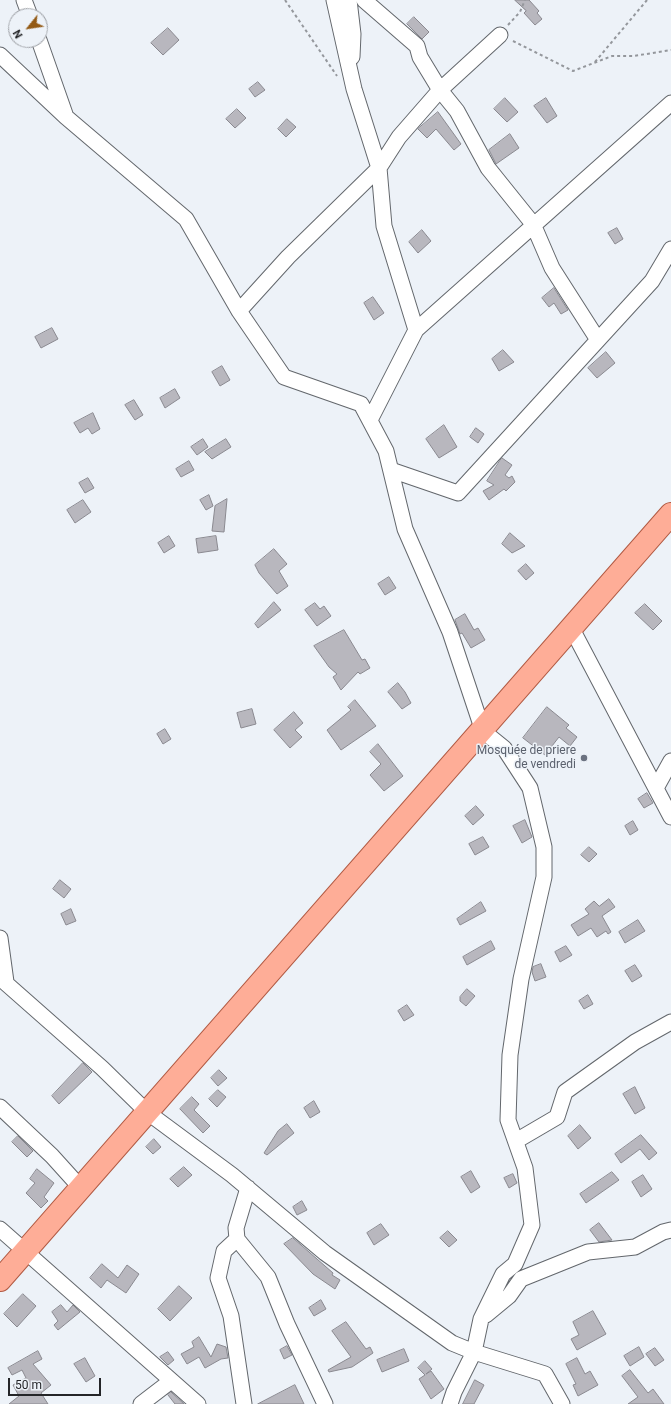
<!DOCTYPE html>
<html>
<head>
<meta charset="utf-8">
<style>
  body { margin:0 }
  #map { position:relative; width:671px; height:1404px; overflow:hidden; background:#edf2f8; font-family:Roboto,sans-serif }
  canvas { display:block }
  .north { position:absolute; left:8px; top:8px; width:40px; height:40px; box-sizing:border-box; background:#edf2f8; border:1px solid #9da0a5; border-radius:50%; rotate:240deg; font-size:11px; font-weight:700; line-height:16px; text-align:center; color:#242528 }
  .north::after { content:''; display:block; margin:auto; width:14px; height:18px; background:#935a15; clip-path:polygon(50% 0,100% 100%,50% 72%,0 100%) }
  .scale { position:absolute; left:8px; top:1378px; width:93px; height:18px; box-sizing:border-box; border:2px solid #242528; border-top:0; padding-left:5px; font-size:12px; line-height:14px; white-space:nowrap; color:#242528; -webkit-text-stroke:3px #edf2f8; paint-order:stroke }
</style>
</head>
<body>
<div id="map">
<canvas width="671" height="1404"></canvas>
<div class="north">N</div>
<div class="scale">50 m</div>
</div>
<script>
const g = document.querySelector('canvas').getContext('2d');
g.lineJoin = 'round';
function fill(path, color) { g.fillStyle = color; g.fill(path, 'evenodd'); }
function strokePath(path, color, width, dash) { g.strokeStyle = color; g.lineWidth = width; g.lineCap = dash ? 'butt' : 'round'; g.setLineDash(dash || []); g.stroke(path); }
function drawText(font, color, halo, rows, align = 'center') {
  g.font = font + ' Roboto,sans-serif'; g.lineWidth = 3; g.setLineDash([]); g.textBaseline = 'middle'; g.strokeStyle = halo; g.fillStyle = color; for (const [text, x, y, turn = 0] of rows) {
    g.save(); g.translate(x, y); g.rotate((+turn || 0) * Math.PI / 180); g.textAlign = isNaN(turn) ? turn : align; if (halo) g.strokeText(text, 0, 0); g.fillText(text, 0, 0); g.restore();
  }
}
const building = new Path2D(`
  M515,0H529L539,11L537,13L542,19L535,25L524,13L526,11Z
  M414,17L429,32L422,39L407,24Z
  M168,28L179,40L163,55L151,43Z
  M258,82L265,90L255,97L249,89Z
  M505,98L518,112L507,122L494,109Z
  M546,98L557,116L547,123L534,106Z
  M237,109L246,118L235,128L226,119Z
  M438,112L461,144L454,150L436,129L427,138L418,129Z
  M287,119L296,127L286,137L278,129Z
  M510,134L519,148L496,164L489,150Z
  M617,228L623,239L615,244L608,233Z
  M422,230L431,241L418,253L409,242Z
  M554,288L568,310L561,314L554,303L549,307L542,298Z
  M373,297L384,313L374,320L364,303Z
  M52,328L58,339L41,348L35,337Z
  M503,350L514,362L499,371L492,359Z
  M606,352L615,363L597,378L588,368Z
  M222,366L230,380L220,386L212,372Z
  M175,389L180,398L165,408L160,398Z
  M134,400L143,415L135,420L125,405Z
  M93,413L100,429L92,434L88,428L80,433L74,423Z
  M444,425L457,447L439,458L426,439Z
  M476,428L484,434L478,443L470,437Z
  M203,439L208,447L197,455L191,447Z
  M226,439L231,447L212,459L205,452Z
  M502,458L512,465L505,475L509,478L512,476L515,482L506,491L504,489L489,500L483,491L494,485L487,481Z
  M189,461L194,470L181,477L176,469Z
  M88,478L94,488L85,493L79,483Z
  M209,495L213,506L206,510L200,500Z
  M227,499L224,532L212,531L215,506Z
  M83,500L91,512L75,523L67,510Z
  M510,533L525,546L512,553L502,544Z
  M169,536L175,546L164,553L158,543Z
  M216,536L218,550L198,553L196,539Z
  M274,549L287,564L279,571L288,586L277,594L259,573L255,565Z
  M526,564L534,573L526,580L518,571Z
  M389,577L396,588L385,595L378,584Z
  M274,602L281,610L258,628L255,624Z
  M315,603L320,609L324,606L331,616L317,626L305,610Z
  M645,604L662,621L653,630L635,613Z
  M465,614L474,630L478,628L485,640L471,648L462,633L460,634L455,620Z
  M344,630L362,660L365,659L370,668L360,674L358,672L341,690L333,677L337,674L329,667L314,646Z
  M398,683L405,692L411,703L402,709L388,692Z
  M355,700L376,726L341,750L327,730L351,710L348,707Z
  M547,707L569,725L566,728L577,737L570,746L559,737L545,755L523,738Z
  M252,709L256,724L241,728L237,713Z
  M294,712L303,723L295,730L302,737L290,748L274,730Z
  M165,729L171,739L163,744L157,734Z
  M378,744L403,776L384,791L370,775L381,764L370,752Z
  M647,793L653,803L644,808L638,799Z
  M476,806L484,815L473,825L465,816Z
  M525,820L532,837L522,843L513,826Z
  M633,821L638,830L630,835L625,826Z
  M483,837L489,847L475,855L469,844Z
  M589,847L597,854L589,862L581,855Z
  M60,880L71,889L64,898L53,889Z
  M609,899L615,907L602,916L611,932L608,934L606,931L597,937L591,928L578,936L571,925L589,914L585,909L594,901L599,906Z
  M481,902L486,911L460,925L457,919Z
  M71,909L76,921L66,925L61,914Z
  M638,920L645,931L625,943L619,932Z
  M491,941L495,949L467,965L463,957Z
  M566,946L572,955L560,962L555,952Z
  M541,964L546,977L535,981L532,972L533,967Z
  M635,965L642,976L632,982L625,971Z
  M467,989L475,996L466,1006L460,1001V997Z
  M588,995L593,1004L584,1009L579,1001Z
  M407,1005L414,1015L404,1021L398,1011Z
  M83,1063L92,1072L59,1104L52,1096Z
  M219,1070L227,1078L218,1086L211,1078Z
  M635,1087L645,1108L635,1114L623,1094Z
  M218,1090L226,1097L217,1107L209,1099Z
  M192,1097L199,1104L194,1110L210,1126L203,1133L180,1109Z
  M314,1101L320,1112L310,1118L304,1108Z
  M287,1124L294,1133L267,1155L264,1153L278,1131Z
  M580,1125L591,1138L578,1149L568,1136Z
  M641,1135L657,1153L649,1160L640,1149L621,1163L615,1154Z
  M18,1136L33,1151L27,1157L12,1142Z
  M154,1139L161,1147L153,1154L146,1147Z
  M184,1167L192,1175L178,1187L170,1179Z
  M37,1169L54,1183L44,1197L48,1201L41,1208L26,1193L35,1183L30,1179Z
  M471,1171L480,1187L471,1193L461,1177Z
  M612,1172L619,1180L586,1203L580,1194Z
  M513,1174L517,1183L509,1188L504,1178Z
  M643,1175L652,1189L641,1197L632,1182Z
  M302,1201L307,1210L297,1215L293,1207Z
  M599,1223L612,1240L599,1242L590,1230Z
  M381,1224L389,1235L374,1245L367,1233Z
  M448,1231L457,1240L449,1247L440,1238Z
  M293,1238L333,1273L332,1275L340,1280L335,1289L313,1274L284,1244Z
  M102,1264L118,1278L127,1265L139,1274L126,1293L107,1280L101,1288L90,1278Z
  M179,1286L192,1298L170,1321L158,1309Z
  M23,1294L36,1306L17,1327L4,1314Z
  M321,1300L326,1309L314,1316L309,1308Z
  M61,1305L67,1312L73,1305L80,1312L58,1330L54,1325L58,1321L52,1312Z
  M593,1311L606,1334L577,1350L571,1339L579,1335L573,1322Z
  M346,1322L366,1349L370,1347L373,1353L352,1367L329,1372L328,1370L351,1357L332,1331Z
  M199,1337L211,1357L217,1344L226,1347L228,1358L221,1359L205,1368L199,1357L187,1364L181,1354L194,1347L192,1342Z
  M287,1346L292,1355L284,1359L280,1350Z
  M639,1347L644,1357L630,1366L624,1356Z
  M655,1348L664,1360L655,1366L646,1354Z
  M404,1349L409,1361L382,1372L377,1360Z
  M38,1351L42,1359L33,1364L51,1385L41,1393L48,1404H9L19,1396L13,1385L26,1378L22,1370L12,1375L8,1368Z
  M168,1352L174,1360L168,1365L160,1357Z
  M85,1358L95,1376L86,1382L74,1364Z
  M577,1358L585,1374L590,1371L598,1385L578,1396L573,1385L576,1384L566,1364Z
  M425,1361L432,1369L426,1374L431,1371L444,1389L431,1399L419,1379L425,1375L418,1368Z
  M630,1370L648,1393L653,1389L664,1404H628L638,1397L622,1376Z
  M475,1380L484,1385L474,1404H463Z
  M295,1385L304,1404H258Z
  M171,1392L184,1404H175L168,1395Z`);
fill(building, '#b8b7be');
strokePath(building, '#8a8990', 1);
const street = new Path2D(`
  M24,0L30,16
  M334,0L354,89L379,168L384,226L416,330L370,420
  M349,0L353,34L352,57
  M364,0L417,46L420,57L440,90L457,111L488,168L533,224L552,268L598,340
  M39,40L65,114
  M0,55L66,117L186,219L239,311L284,377L361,404L386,451L405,529L450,632L483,731L504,748L530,788L544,847V877L521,979L510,1055L508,1120L525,1168L532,1225L515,1264L503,1274L481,1319L474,1352L454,1392L450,1404
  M239,311L288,257L379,168L399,137L440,90L500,35
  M416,330L671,103
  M391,470L458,493L652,281L671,249
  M572,629L671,817
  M656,788L671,761
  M0,938L6,982
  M0,978L102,1068L147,1112L232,1175L325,1253L452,1343L474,1352L545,1374L562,1404
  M0,1107L52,1156L80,1187
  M516,1141L557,1117L565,1092L635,1042L671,1022
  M248,1188L236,1228L237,1239L268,1277L287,1324L325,1404
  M0,1229L198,1404
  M237,1239L224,1251L218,1278L231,1316L244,1404
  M486,1315L509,1296L521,1279L588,1252L635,1247L663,1232L671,1230
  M141,1404L171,1381`);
const primary = new Path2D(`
  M0,1280L671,514`);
strokePath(street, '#63676c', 17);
strokePath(primary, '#b15a43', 24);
strokePath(new Path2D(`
  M285,0L337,76
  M508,25L520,12L525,0
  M513,41L573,71L612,56H634L671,50
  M595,62L647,0`), '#94979c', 2, [3, 3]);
strokePath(street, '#fff', 15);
strokePath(primary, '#fead97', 22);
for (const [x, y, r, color] of [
  [584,758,4,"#6b7280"]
]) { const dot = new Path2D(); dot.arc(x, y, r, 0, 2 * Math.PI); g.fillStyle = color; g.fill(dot); strokePath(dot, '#edf2f8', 1.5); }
drawText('12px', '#5b616d', '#edf2f8', [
  ["Mosquée de priere",576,751],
  ["de vendredi",576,765]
], 'right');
</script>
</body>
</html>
